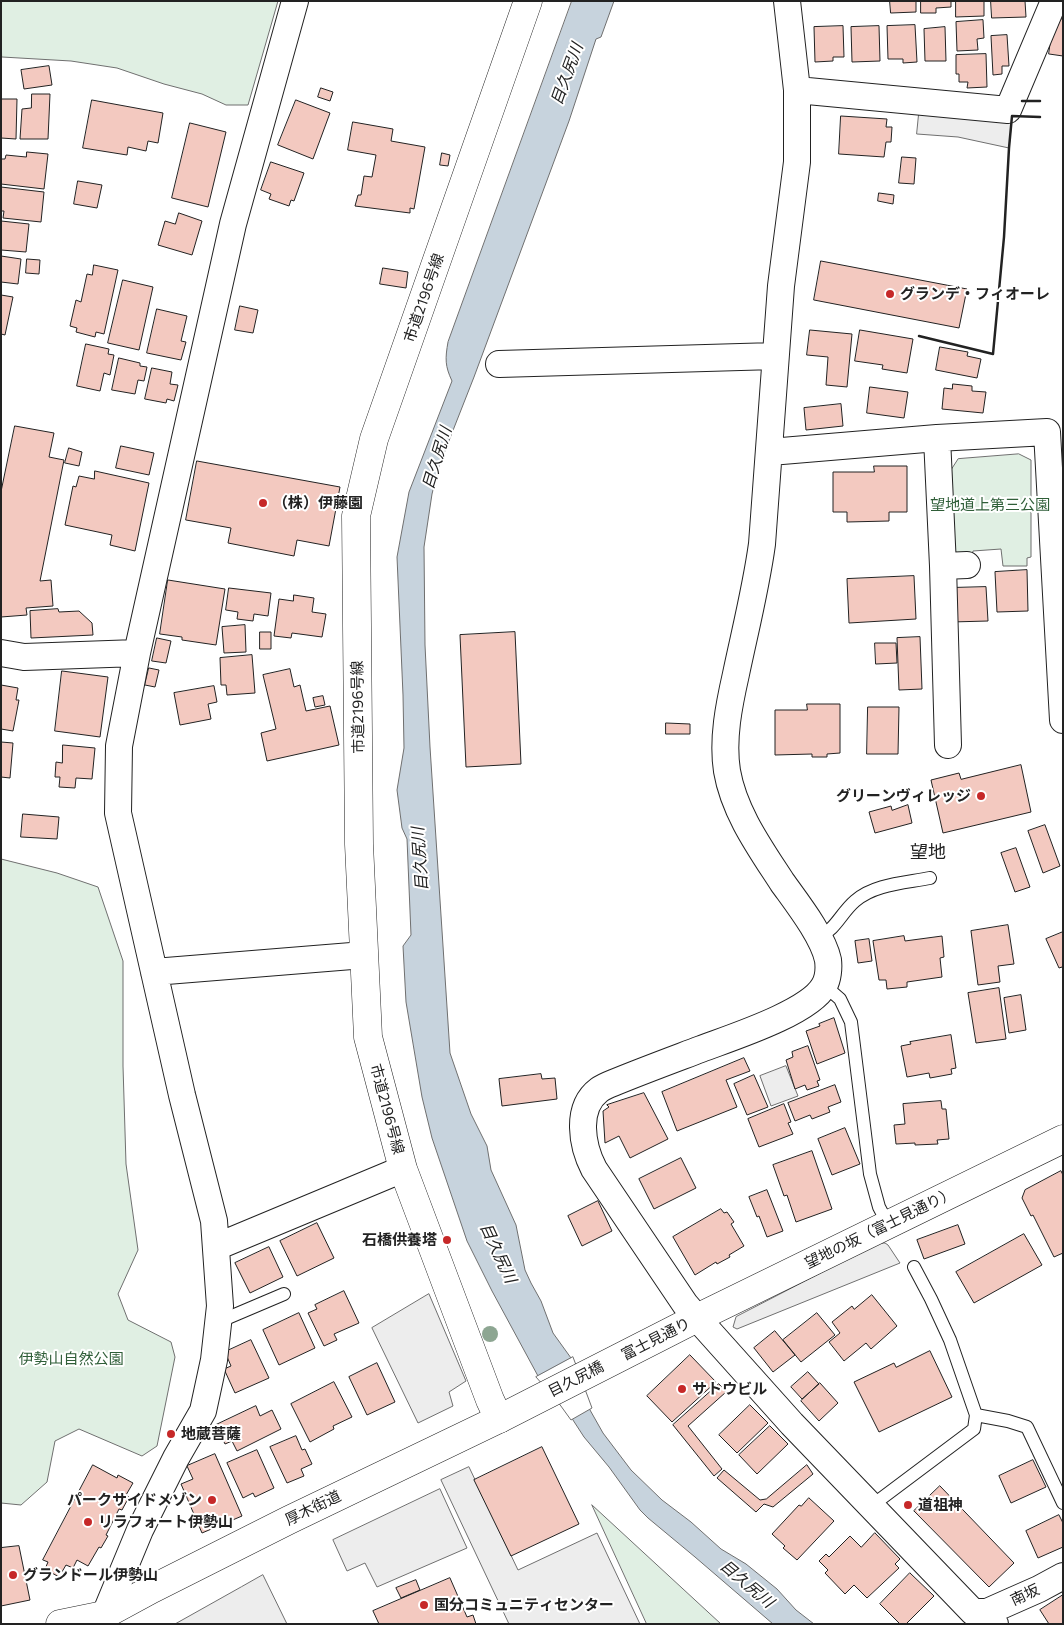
<!DOCTYPE html>
<html>
<head>
<meta charset="utf-8">
<style>
  body { margin:0 }
  #map { position:relative; width:1064px; height:1625px; overflow:hidden; background:#fff; font-family:Commissioner,sans-serif }
  canvas { display:block }
  .frame { position:absolute; inset:0; border:2px solid #222; pointer-events:none }
</style>
</head>
<body>
<div id="map">
<canvas width="1064" height="1625"></canvas>
<div class="frame"></div>
</div>
<script>
const g = document.querySelector('canvas').getContext('2d');
g.lineJoin = 'round';
function fill(path, color) { g.fillStyle = color; g.fill(path, 'evenodd'); }
function strokePath(path, color, width, dash) { g.strokeStyle = color; g.lineWidth = width; g.lineCap = dash ? 'butt' : 'round'; g.setLineDash(dash || []); g.stroke(path); }
function drawText(font, color, halo, rows, align = 'center') {
  g.font = font + ' Commissioner,"Noto Sans JP",sans-serif'; g.lineWidth = 4; g.setLineDash([]); g.textBaseline = 'middle'; g.strokeStyle = halo; g.fillStyle = color; for (const [text, x, y, turn = 0] of rows) {
    g.save(); g.translate(x, y); g.rotate((+turn || 0) * Math.PI / 180); g.textAlign = isNaN(turn) ? turn : align; if (halo) g.strokeText(text, 0, 0); g.fillText(text, 0, 0); g.restore();
  }
}
const green = new Path2D(`
  M1,1H278L248,105H226L202,94L164,84L117,68L71,61L2,57Z
  M1019,454L1031,460V557L1027,558V566H1003L1001,549L973,551L972,555H958L949,546V473L958,459Z
  M1,859L57,873L98,887L123,961V1066L126,1164L138,1250L118,1294L128,1320L171,1342L175,1357L157,1446L142,1456L79,1429L55,1441L47,1482L21,1505L1,1503Z
  M592,1505L721,1624H647Z`);
fill(green, '#e0efe3');
strokePath(green, '#6f6f6f', 1);
const parking = new Path2D(`
  M919,114L1012,119L1009,148L958,137L917,134Z
  M786,1066L798,1096L771,1106L760,1076Z
  M879,1243H885L888,1245L900,1263L737,1329L733,1327L736,1317Z
  M429,1294L466,1381L449,1392L453,1406L418,1423L372,1328Z
  M469,1467L518,1570L597,1533L640,1624H509L441,1480Z
  M440,1489L467,1548L377,1587L365,1563L347,1571L333,1540Z
  M263,1575L287,1624H175L241,1587Z`);
fill(parking, '#ededed');
strokePath(parking, '#6f6f6f', 1);
const water = new Path2D(`
  M572,1H614L601,37L596,39L569,121L474,377L439,466L432,494L424,547L425,645L430,747L450,1053L471,1114L487,1146L491,1170L516,1225L525,1270L531,1283L541,1301L553,1333L571,1358L590,1410L603,1433L631,1470L662,1500L691,1522L721,1549L746,1564L777,1589L796,1610L814,1624H773L695,1557L648,1518L640,1510L609,1467L584,1437L560,1400L538,1376L492,1291L467,1241L432,1138L422,1097L406,1002L403,946L411,935L407,839L402,828L397,790L404,748L403,695L397,557L409,492L452,381C445,366 445,359 448,342Z`);
fill(water, '#c7d3dd');
strokePath(water, '#6f6f6f', 1);
const pier = new Path2D(`
  M573,1357L592,1408L571,1420L558,1402L536,1377Z`);
fill(pier, '#fff');
strokePath(pier, '#6f6f6f', 1);
const building = new Path2D(`
  M890,1H916V12L891,13Z
  M921,1H951V7L936,8V13H921Z
  M956,1H984V16L956,17Z
  M991,1H1025L1026,17L992,18Z
  M1054,18L1063,19V56L1049,54Z
  M983,20L984,38L977,39L978,50L957,51L956,22Z
  M915,25L917,62L903,63V59H888L887,26Z
  M843,26L844,57H833V61L815,62L814,27Z
  M879,26L880,61L852,62L851,27Z
  M945,27L946,61H925L924,29Z
  M1007,35L1009,66H1002V74L993,75L991,36Z
  M986,54L987,87L967,88L968,82H959V74H956V55Z
  M49,66L52,85L24,89L21,70Z
  M321,88L333,92L330,101L318,97Z
  M32,94H50L48,139H20L22,109L31,108Z
  M1,99H17L16,139L1,138Z
  M92,100L163,113L158,143L148,141L146,151L128,147L127,155L83,148Z
  M296,100L330,113L313,159L278,145Z
  M841,116L887,119L886,127H892L891,142H886L884,157L839,154Z
  M353,122L393,129L391,141L425,147L414,209L410,208V213L355,206L358,195H361L364,176L372,177L376,155L348,150Z
  M190,123L226,132L208,207L172,198Z
  M27,152L48,154L44,189L1,184V159H5L6,155L26,157Z
  M442,153L450,155L448,166L440,165Z
  M902,157L916,158L914,184L899,183Z
  M271,162L304,173L294,201L291,200L289,206L269,199L271,194L261,190Z
  M78,181L102,185L97,208L74,204Z
  M1,187L44,192L41,222L3,218L4,211H1Z
  M879,193L894,195L893,204L878,201Z
  M179,213L202,221L192,255L158,245L165,221L175,224Z
  M1,221L29,224L26,252L1,250Z
  M1,256L21,259L18,284L1,282Z
  M27,259L40,260L39,274L26,273Z
  M821,261L967,289L959,328L814,300Z
  M94,265L118,270L104,334L96,332L95,337L76,332L77,328L70,326L76,300L81,302L87,274L92,275Z
  M383,268L408,272L406,288L380,284Z
  M123,280L153,287L139,350L108,343Z
  M1,295L13,297L5,335L1,334Z
  M240,306L258,310L253,333L235,330Z
  M157,309L187,316L181,341L186,342L181,360L147,353Z
  M810,330L852,334L847,387L826,385L828,357L807,355Z
  M860,330L913,339L907,373L882,369L883,365L855,361Z
  M86,344L109,349L108,354L114,355L110,375L104,373L100,391L77,386Z
  M940,347L968,352L967,356L981,359L977,378L936,370Z
  M119,358L140,363V366L147,367L144,381L138,380L135,394L112,390Z
  M152,368L172,372L170,384L178,385L174,401L167,399L166,403L145,399Z
  M953,384L972,386V391L986,392L983,413L942,409L944,388L952,389Z
  M870,387L908,392L904,418L867,413Z
  M841,404L843,426L806,430L804,408Z
  M15,426L54,433L49,457L64,460L40,581L51,580L53,606L26,608L27,615L1,617V492Z
  M121,446L154,453L149,475L116,468Z
  M69,448L82,452L79,466L65,463Z
  M197,461L340,487L329,546L297,540L294,556L228,543L231,528L186,520Z
  M874,466H907V512H889V521L847,522V512H833V472H874Z
  M95,471L149,483L135,551L110,545L112,535L65,525L73,486L76,487L79,476L94,479Z
  M1027,570L1028,611L997,612L995,572Z
  M914,576L916,619L849,623L847,579Z
  M168,580L225,589L216,645L182,640V637L160,634Z
  M986,587L988,621L951,622L949,588Z
  M229,588L271,593L268,616L254,614L253,621L237,619L238,612L226,610Z
  M294,595L314,598L312,612L326,614L322,637L292,633L291,638L274,636L279,599L293,601Z
  M58,609L59,612L79,611L92,623L93,635L31,638L30,611Z
  M245,625L246,652L224,653L222,627Z
  M260,632H271V649H260Z
  M515,632L521,764L466,767L460,635Z
  M920,637L922,689L899,690L897,638Z
  M157,638L171,641L166,663L152,661Z
  M875,643H896L897,663L876,664Z
  M252,655L255,693L227,695L226,685H221L220,658Z
  M149,668L159,670L155,687L145,685Z
  M290,669L294,687L300,685L306,711L330,706L339,745L267,761L261,733L276,729L263,675Z
  M62,671L108,677L100,737L55,731Z
  M1,685L18,688L16,700H19L13,731L1,729Z
  M214,686L217,702L208,704L211,719L180,725L174,693Z
  M323,696L325,705L315,707L313,698Z
  M807,704H840V753L827,754V757H812V754L775,755V710H807Z
  M868,707H899L898,754H867Z
  M666,723L690,724V734H666Z
  M1,742L13,743L10,778L1,777Z
  M63,745L95,748L92,779L76,778L75,788L59,787L60,777H55L56,762L62,763Z
  M1021,765L1031,812L943,833L931,780L959,773L961,779Z
  M908,805L912,823L875,833L869,812L891,806L892,810Z
  M23,814L59,817L57,839L21,837Z
  M1045,825L1060,866L1043,873L1028,831Z
  M1016,848L1030,887L1015,892L1001,853Z
  M1008,925L1014,964L998,966L1000,982L978,985L971,931Z
  M1063,932V969L1062,967L1059,968L1046,939Z
  M904,936L905,941L942,936L944,957L940,958L942,977L907,982V987L887,989L886,980H879L873,941Z
  M869,939L872,961L858,963L855,941Z
  M999,988L1006,1039L976,1043L968,993Z
  M1021,995L1026,1030L1009,1033L1004,998Z
  M834,1018L845,1053L817,1064L806,1031L820,1026L819,1024Z
  M951,1035L956,1068L951,1069L952,1074L930,1078L929,1073L907,1077L901,1046L911,1044L910,1042Z
  M808,1046L820,1080L817,1081L819,1086L807,1090L805,1085L795,1089L786,1060L793,1057L792,1052Z
  M744,1058L750,1071L726,1080L737,1107L677,1131L662,1092Z
  M541,1074L542,1079L555,1078L557,1099L502,1106L499,1079Z
  M754,1075L768,1107L747,1115L734,1084Z
  M835,1085L841,1102L828,1107L830,1112L812,1119L810,1115L795,1121L788,1103Z
  M644,1093L668,1139L630,1158L619,1136L605,1143L603,1111L609,1107L607,1105Z
  M941,1101L942,1109H946L949,1139L937,1140L938,1144L915,1145V1143L896,1144L894,1125L905,1124L903,1104Z
  M784,1104L791,1122L788,1123L793,1134L759,1147L748,1119Z
  M845,1128L860,1164L832,1175L818,1139Z
  M812,1151L832,1209L796,1222L787,1195L784,1196L773,1165Z
  M681,1158L696,1188L654,1209L639,1179Z
  M1061,1171L1063,1175V1253L1054,1257L1033,1215L1031,1216L1022,1198L1025,1190Z
  M767,1190L783,1231L767,1237L759,1216L757,1217L749,1197Z
  M598,1201L612,1231L582,1246L568,1216Z
  M721,1209L724,1213L727,1212L734,1222L731,1224L744,1246L729,1255L730,1257L717,1264L716,1262L695,1275L673,1237Z
  M317,1223L334,1258L297,1276L280,1241Z
  M958,1225L965,1244L924,1259L917,1240Z
  M1024,1234L1042,1265L974,1303L956,1272Z
  M269,1247L283,1277L250,1293L235,1263Z
  M344,1291L359,1323L334,1334L337,1340L324,1346L308,1313L317,1309L315,1305Z
  M872,1295L897,1326L871,1349L866,1343L844,1361L829,1342L840,1333L832,1322L852,1306L854,1309Z
  M299,1313L315,1348L279,1365L263,1330Z
  M817,1313L835,1335L801,1362L783,1340Z
  M775,1331L795,1355L773,1372L754,1348Z
  M251,1340L269,1378L235,1393L224,1369L231,1366L225,1352Z
  M930,1351L952,1397L879,1432L854,1382L894,1363L896,1367Z
  M690,1355L716,1382L672,1422L647,1396Z
  M377,1363L395,1402L367,1415L349,1377Z
  M808,1372L819,1384L802,1399L791,1387Z
  M334,1382L352,1417L333,1426L334,1429L310,1442L291,1404Z
  M820,1383L838,1403L819,1421L801,1401Z
  M719,1384L726,1392L688,1426L722,1469L714,1476L673,1425Z
  M750,1405L768,1423L737,1453L719,1435Z
  M256,1406L260,1416L272,1410L281,1429L237,1451L232,1441L225,1444L216,1425Z
  M770,1426L788,1444L757,1474L739,1455Z
  M296,1436L302,1450L305,1449L312,1464L301,1469L304,1476L287,1483L270,1447Z
  M542,1447L579,1524L511,1556L474,1480Z
  M257,1450L274,1488L255,1497L253,1493L243,1498L227,1463Z
  M215,1454L242,1516L202,1533L181,1484L193,1479L187,1466Z
  M1033,1460L1046,1487L1011,1503L999,1476Z
  M93,1465L117,1478L118,1475L133,1483L126,1495L129,1497L122,1510L119,1509L106,1535L108,1536L101,1548L99,1547L88,1566L77,1560L73,1568L66,1565L59,1577L45,1569L48,1562L43,1560Z
  M807,1465L813,1474L773,1507L764,1504L756,1512L717,1478L724,1470L760,1500L766,1499Z
  M940,1486L1014,1563L989,1587L914,1511Z
  M809,1498L834,1521L797,1560L783,1548L785,1546L772,1534L799,1505L801,1506Z
  M1059,1515L1063,1523V1547L1038,1558L1026,1531Z
  M875,1533L900,1559L895,1564L899,1568L867,1598L854,1585L845,1594L825,1573L828,1570L819,1561L826,1554L829,1557L850,1536L861,1547Z
  M19,1546L30,1600L1,1606V1548Z
  M910,1573L934,1596L906,1624H900L880,1604Z
  M450,1578L467,1617L473,1615L476,1624H379L373,1611Z
  M416,1580L420,1590L401,1598L396,1588Z
  M1063,1595V1624H1049L1040,1610Z`);
fill(building, '#f3c9c0');
strokePath(building, '#222', 1);
const service = new Path2D(`
  M819,937C836,929 841,913 855,901C874,884 905,883 930,878
  M825,986L840,999L851,1022L870,1174L879,1207L888,1224
  M914,1267L931,1299L950,1340L976,1415L1008,1421L1027,1427L1063,1503
  M218,1322L284,1294
  M870,1507L974,1429L976,1415`);
const minor = new Path2D(`
  M787,1L797,90V162L781,286L762,544C756,588 745,631 736,674C729,705 722,739 727,771C734,812 760,848 782,882C797,903 823,936 828,960C829,968 828,979 824,986C809,1013 730,1038 701,1049C672,1060 642,1071 613,1083C608,1085 603,1087 599,1090C575,1108 582,1146 594,1169L685,1304L697,1318L792,1424L973,1612H987L995,1624
  M797,90L1008,110L1054,1
  M499,364L775,356
  M937,438L943,566L948,745
  M770,452L937,438L1047,432L1063,720
  M943,566L967,565
  M1,653L24,657L137,653
  M154,972L364,955
  M216,1247L403,1169
  M987,1612L1039,1589L1063,1576
  M101,1624L140,1530L176,1458L203,1411L214,1360L220,1306L214,1221L182,1095L118,813L119,746L137,653L233,224L295,1`);
const tertiary = new Path2D(`
  M499,1419L490,1400L403,1169L368,1037L359,844L356,516L374,439L528,1`);
const primary = new Path2D(`
  M60,1624L104,1615
  M93,1624L104,1615L152,1589L289,1520L499,1419L697,1318L1063,1139`);
strokePath(service, '#222', 14);
strokePath(minor, '#222', 28);
strokePath(tertiary, '#222', 29);
strokePath(primary, '#222', 29);
strokePath(service, '#fff', 12);
strokePath(minor, '#fff', 26);
strokePath(tertiary, '#fff', 28);
strokePath(primary, '#fff', 28);
strokePath(new Path2D(`
  M1022,101H1040
  M919,336L993,354L1004,237L1009,148L1012,116L1040,117`), '#222', 2.5);
g.fillStyle = '#8da692';
for (const [x, y] of [
  [490,1334]
]) { g.beginPath(); g.arc(x, y, 8, 0, 2 * Math.PI); g.fill(); }
for (const [x, y, r, color] of [
  [890,294,5,"#c62828"],
  [263,503,5,"#c62828"],
  [981,796,5,"#c62828"],
  [447,1240,5,"#c62828"],
  [682,1389,5,"#c62828"],
  [171,1434,5,"#c62828"],
  [212,1500,5,"#c62828"],
  [908,1505,5,"#c62828"],
  [88,1522,5,"#c62828"],
  [13,1575,5,"#c62828"],
  [424,1605,5,"#c62828"]
]) { const dot = new Path2D(); dot.arc(x, y, r, 0, 2 * Math.PI); g.fillStyle = color; g.fill(dot); strokePath(dot, '#fff', 2); }
drawText('bold 15px', '#222', '#fff', [
  ["グランデ・フィオーレ",900,294],
  ["（株）伊藤園",273,503],
  ["グリーンヴィレッジ",971,796,"right"],
  ["石橋供養塔",437,1240,"right"],
  ["サトウビル",692,1389],
  ["地蔵菩薩",181,1434],
  ["パークサイドメゾン",202,1500,"right"],
  ["道祖神",918,1505],
  ["リラフォート伊勢山",98,1522],
  ["グランドール伊勢山",23,1575],
  ["国分コミュニティセンター",434,1605]
], 'left');
drawText('15px', '#222', '#fff', [
  ["市道2196号線",424,298,-71],
  ["市道2196号線",358,707,-91],
  ["市道2196号線",387,1109,75],
  ["望地の坂（富士見通り）",880,1228,-26],
  ["富士見通り",656,1339,-27],
  ["目久尻橋",576,1379,-27],
  ["厚木街道",313,1508,-26],
  ["南坂",1025,1595,-25]
]);
drawText('15px', '#2f5e38', '#fff', [
  ["望地道上第三公園",990,505],
  ["伊勢山自然公園",71,1359]
]);
drawText('italic 16px', '#222', '#fff', [
  ["目久尻川",567,74,-70],
  ["目久尻川",437,458,-73],
  ["目久尻川",420,859,-94],
  ["目久尻川",498,1253,65],
  ["目久尻川",747,1584,40]
]);
drawText('18px', '#222', '#fff', [
  ["望地",928,852]
]);
</script>
</body>
</html>
